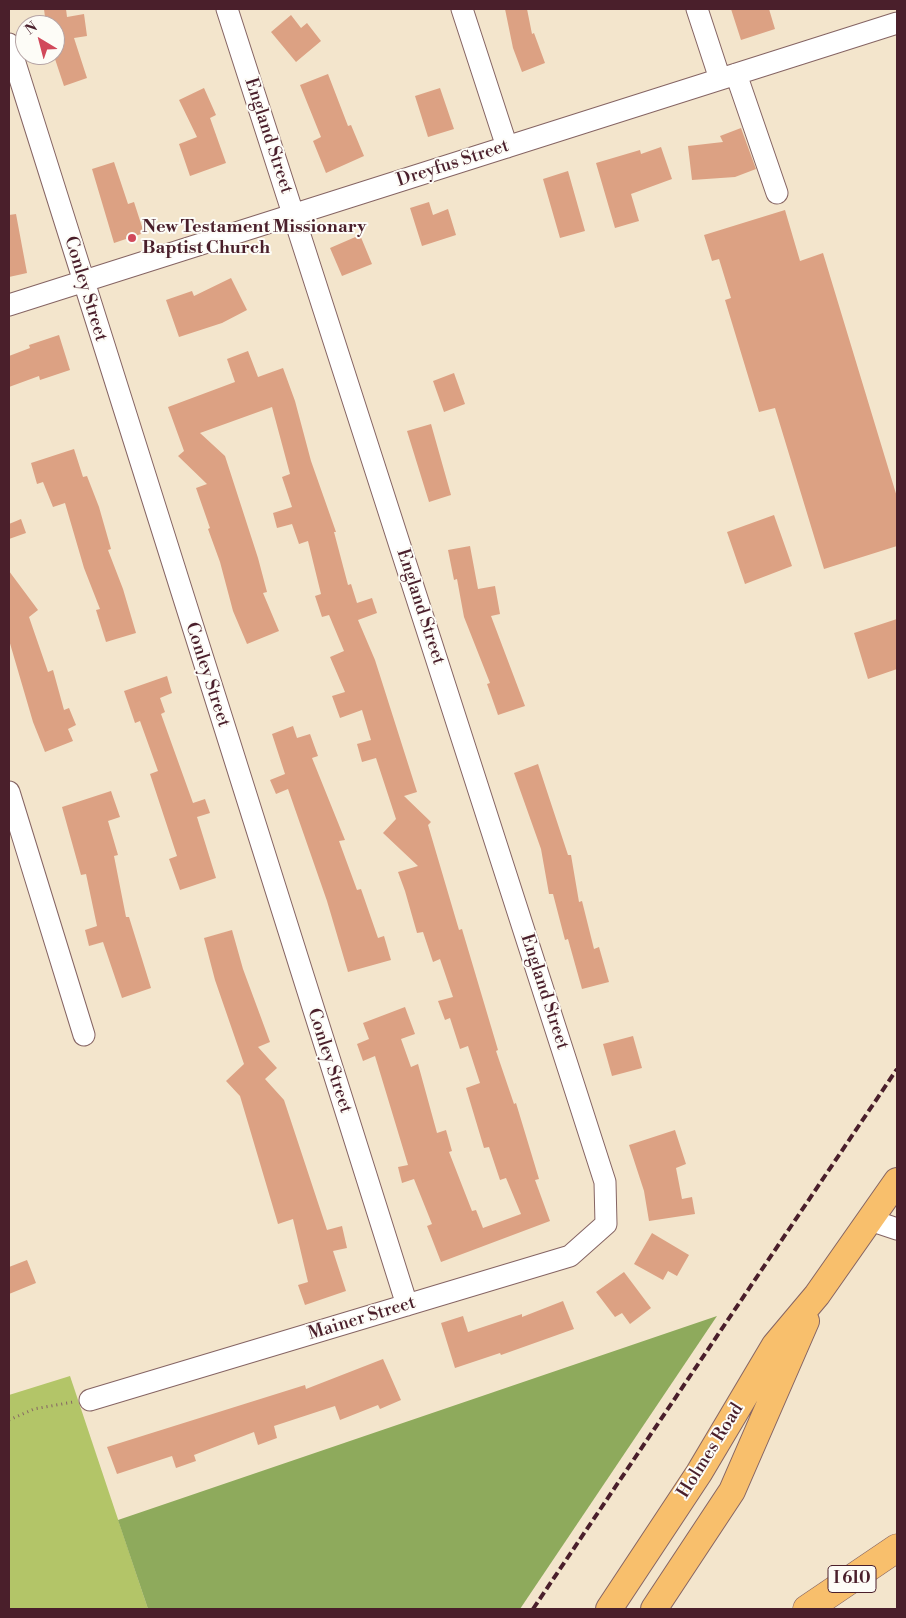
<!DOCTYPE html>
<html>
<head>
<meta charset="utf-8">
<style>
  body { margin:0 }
  #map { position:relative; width:906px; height:1618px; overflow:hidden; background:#f3e5cc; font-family:"Libre Bodoni",serif }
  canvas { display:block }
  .frame { position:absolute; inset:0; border:10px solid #4a1f2b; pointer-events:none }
  .north { position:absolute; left:15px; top:15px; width:50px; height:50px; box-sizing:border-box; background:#fdfcf7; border:1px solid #b5a4a5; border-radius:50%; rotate:323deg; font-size:14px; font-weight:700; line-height:20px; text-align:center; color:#4a1f2b }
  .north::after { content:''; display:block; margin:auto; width:18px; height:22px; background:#d1495b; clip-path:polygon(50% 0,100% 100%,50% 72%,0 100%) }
</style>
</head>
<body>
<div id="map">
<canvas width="906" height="1618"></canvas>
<div class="frame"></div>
<div class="north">N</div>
</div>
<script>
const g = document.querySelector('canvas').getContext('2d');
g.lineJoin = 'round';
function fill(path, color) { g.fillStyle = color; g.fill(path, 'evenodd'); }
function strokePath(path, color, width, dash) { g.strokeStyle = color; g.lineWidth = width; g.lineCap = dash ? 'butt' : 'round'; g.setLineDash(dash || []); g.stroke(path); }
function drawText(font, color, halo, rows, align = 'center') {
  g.font = font + ' "Libre Bodoni",serif'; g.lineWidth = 4; g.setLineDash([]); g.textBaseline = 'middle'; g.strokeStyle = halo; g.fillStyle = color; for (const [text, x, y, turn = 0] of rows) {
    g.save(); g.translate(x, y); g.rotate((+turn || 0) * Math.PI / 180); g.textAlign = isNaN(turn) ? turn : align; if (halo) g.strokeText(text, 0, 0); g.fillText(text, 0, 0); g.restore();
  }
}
fill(new Path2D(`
  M70,1376L148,1609H9V1395Z`), '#b3c568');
fill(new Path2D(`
  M717,1316L520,1609H148L118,1520Z`), '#8eaa5c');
fill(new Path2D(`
  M44,9H66L67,17L84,14L87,36L74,38L87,78L64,86L55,59V25H46Z
  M505,9H527L532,34L534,33L545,63L522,72L513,48Z
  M731,9H769L775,29L741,40Z
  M291,15L301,28L307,23L321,41L296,62L271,32Z
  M328,74L348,126L351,125L364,156L326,173L313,141L321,137L300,85Z
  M204,88L216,115L210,118L226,163L190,176L179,144L197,137L179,100Z
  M440,88L454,129L428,137L415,96Z
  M741,128L756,169L735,177L692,180L688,146L723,142L720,136Z
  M661,147L672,179L631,194L639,221L615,228L596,163L640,150L641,154Z
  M114,162L128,204L134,202L144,233L114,243L92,169Z
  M568,171L585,231L560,238L543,179Z
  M429,202L433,215L448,209L456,235L422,246L410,208Z
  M785,210L800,261L823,253L897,497V546L824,569L775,408L759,412L725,300L731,298L719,259L712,261L704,235Z
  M16,214L27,273L9,277V215Z
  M360,235L372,264L342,276L330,248Z
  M231,278L247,310L222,323L179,337L166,300L192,291L194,296Z
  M59,335L70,370L40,380L39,376L9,387V356L30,348L29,345Z
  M248,351L258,377L283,368L295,401L311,461L336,532H334L348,585L351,584L357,603L372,598L377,613L358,620L375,660L417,792L404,796L431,822L428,825L459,930L462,929L498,1050L496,1051L514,1104L516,1103L539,1179L535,1180L550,1221L441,1262L427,1226L432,1224L414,1179L402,1183L398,1167L408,1165L375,1056L363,1061L357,1044L369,1039L363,1023L405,1007L415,1034L401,1039L411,1067L418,1064L437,1133L446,1130L452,1151L449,1152L472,1211L476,1210L483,1228L521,1214L506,1178L500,1180L489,1147L484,1148L466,1088L480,1083L468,1046L460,1049L450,1018L445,1020L438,1001L453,997L440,959L433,962L423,932L417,933L405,891L398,872L418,866L383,833L396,819L376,758L362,762L357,744L371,740L362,710L340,718L332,696L345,692L330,657L344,651L329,615L322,617L315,596L321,594L308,541L299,544L292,524L277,528L273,513L292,507L282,477L290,474L272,407L200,433L225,456L258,558L267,592L263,593L279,631L247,644L233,611L220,562L208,529L210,528L196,488L207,484L178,456L184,451L168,407L235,382L227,359Z
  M454,373L465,404L444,412L433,381Z
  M431,424L451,495L429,502L407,431Z
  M74,449L83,477L87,476L99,507L111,549L108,550L123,589L136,633L106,642L96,610L100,609L84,568L65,503L53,507L43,482L37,484L31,463Z
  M774,515L792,566L745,584L727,532Z
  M21,519L26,533L9,539V524Z
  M470,546L478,589L495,586L500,614L491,616L525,706L498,715L487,684L490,683L464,617L457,579L454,580L448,550Z
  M9,571L38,610L29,617L48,672L53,670L64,710L69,708L76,725L68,729L73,741L45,752L33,722L9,640Z
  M897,619V669L868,679L854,633Z
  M167,676L172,693L160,698L165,712L161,714L193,803L205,799L210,813L197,817L216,878L180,890L169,859L177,856L150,774L158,771L140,721L135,723L124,691Z
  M293,726L297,738L310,734L318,756L312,758L345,840L339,841L357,890L361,889L378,938L384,936L391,960L348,972L327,901L288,789L276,794L270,780L285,774L272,734Z
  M538,764L568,855H571L579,902L582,901L594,949L599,947L609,982L582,989L568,939L565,940L553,894H549L541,849L514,773Z
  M111,791L120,817L108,821L118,855L114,856L126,917H129L151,988L122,998L103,942L89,946L85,930L97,926L86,874L81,875L62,807Z
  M232,930L243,969L270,1042L258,1047L277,1068L265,1079L284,1100L327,1230L342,1226L347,1248L333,1251L346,1291L305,1305L298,1285L308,1282L293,1219L278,1224L240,1096L226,1081L244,1064L215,980L204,938Z
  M633,1036L642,1068L612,1076L603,1044Z
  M675,1130L686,1164L676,1168L682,1199L692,1197L695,1214L649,1221L644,1191L629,1145Z
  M652,1233L689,1255L677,1276L668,1271L663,1280L634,1264Z
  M27,1260L36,1283L9,1294V1267Z
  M624,1272L651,1308L630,1324L622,1313L615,1317L596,1292Z
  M563,1301L574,1329L501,1355L500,1353L455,1368L441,1323L463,1316L468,1332L522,1314V1317Z
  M383,1359L401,1400L380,1409L378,1405L340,1420L335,1406L274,1426L277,1438L258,1445L254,1432L194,1455L196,1461L176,1468L172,1456L117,1474L107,1447L305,1385L306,1389Z`), '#dca183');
const minor = new Path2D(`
  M462,9L507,147
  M697,9L720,79
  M9,44L407,1305
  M736,74L777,193
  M9,305L897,23
  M9,792L84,1035
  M870,1220L897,1229
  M90,1400L570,1256L606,1224L605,1182L227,9`);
const major = new Path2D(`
  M609,1609L699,1473L775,1345L817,1295L897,1181
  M654,1609L732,1491L806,1321`);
const highway = new Path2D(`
  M807,1609L897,1548`);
strokePath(minor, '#856463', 23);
strokePath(major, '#856463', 28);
strokePath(highway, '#856463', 29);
strokePath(new Path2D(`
  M9,1420L34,1409L73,1402`), '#856463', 3, [1, 4]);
strokePath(minor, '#fff', 21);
strokePath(major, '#f8bf6c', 26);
strokePath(highway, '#f8bf6c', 28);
strokePath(new Path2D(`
  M533,1609L897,1069`), '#4a1f2b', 4, [8, 4]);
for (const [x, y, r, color] of [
  [132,238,5,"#d1495b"]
]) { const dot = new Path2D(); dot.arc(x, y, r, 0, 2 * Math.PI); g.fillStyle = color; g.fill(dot); strokePath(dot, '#fdfcf7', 2); }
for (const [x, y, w] of [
  [852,1579,48]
]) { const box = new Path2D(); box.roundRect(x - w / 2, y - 13.5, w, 27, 4); g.fillStyle = '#fdfcf7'; g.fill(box); strokePath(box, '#4a1f2b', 1); }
drawText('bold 16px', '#4a1f2b', null, [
  ["I 610",852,1579]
]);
drawText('18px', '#4a1f2b', '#fdfcf7', [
  ["England Street",268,136,72],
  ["Dreyfus Street",453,164,-18],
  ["Conley Street",85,289,73],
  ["England Street",420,607,72],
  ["Conley Street",207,675,72],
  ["England Street",544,992,72],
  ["Conley Street",329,1061,72],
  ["Mainer Street",362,1319,-17],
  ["Holmes Road",711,1451,-58]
]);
drawText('bold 18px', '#4a1f2b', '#fdfcf7', [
  ["New Testament Missionary",142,228],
  ["Baptist Church",142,249]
], 'left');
</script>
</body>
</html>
